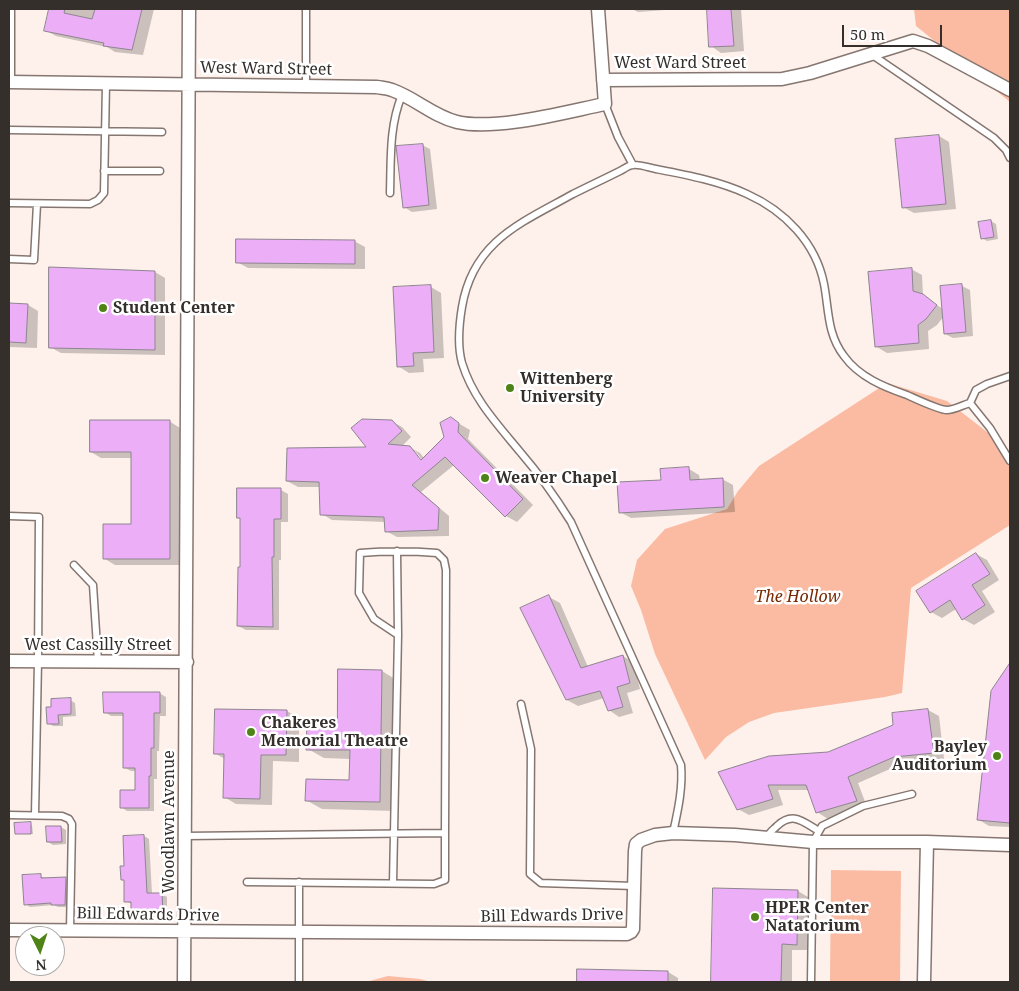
<!DOCTYPE html>
<html>
<head>
<meta charset="utf-8">
<style>
  body { margin:0 }
  #map { position:relative; width:1019px; height:991px; overflow:hidden; background:#fef0eb; font-family:"Noto Serif",serif }
  canvas { display:block }
  .frame { position:absolute; inset:0; border:10px solid #352f2c; pointer-events:none }
  .north { position:absolute; left:15px; top:926px; width:50px; height:50px; box-sizing:border-box; background:#fff; border:1px solid #aeacab; border-radius:50%; rotate:176deg; font-size:14px; font-weight:700; line-height:20px; text-align:center; color:#352f2c }
  .north::after { content:''; display:block; margin:auto; width:18px; height:22px; background:#508317; clip-path:polygon(50% 0,100% 100%,50% 72%,0 100%) }
  .scale { position:absolute; left:842px; top:25px; width:100px; height:22px; box-sizing:border-box; border:2px solid #352f2c; border-top:0; padding-left:6px; font-size:15px; line-height:18px; white-space:nowrap; color:#352f2c; -webkit-text-stroke:4px #fff; paint-order:stroke }
</style>
</head>
<body>
<div id="map">
<canvas width="1019" height="991"></canvas>
<div class="frame"></div>
<div class="north">N</div>
<div class="scale">50 m</div>
</div>
<script>
const g = document.querySelector('canvas').getContext('2d');
g.lineJoin = 'round';
function fill(path, color) { g.fillStyle = color; g.fill(path, 'evenodd'); }
function strokePath(path, color, width, dash) { g.strokeStyle = color; g.lineWidth = width; g.lineCap = dash ? 'butt' : 'round'; g.setLineDash(dash || []); g.stroke(path); }
function drawText(font, color, halo, rows, align = 'center') {
  g.font = font + ' "Noto Serif",serif'; g.lineWidth = 5; g.setLineDash([]); g.textBaseline = 'middle'; g.strokeStyle = halo; g.fillStyle = color; for (const [text, x, y, turn = 0] of rows) {
    g.save(); g.translate(x, y); g.rotate((+turn || 0) * Math.PI / 180); g.textAlign = isNaN(turn) ? turn : align; if (halo) g.strokeText(text, 0, 0); g.fillText(text, 0, 0); g.restore();
  }
}
fill(new Path2D(`
  M914,9H1010V102L916,26Z
  M887,383L947,401L991,435L1010,461V525L911,588L902,693L885,697L774,713L749,722L726,737L705,760L655,654L641,610L631,586L637,560L665,529L727,509L738,491L759,466Z
  M831,870L901,871L900,982H830Z
  M388,976L420,979L431,982H366Z`), '#fabba2');
fill(new Path2D(`
  M50,9H154L143,55L115,52L107,47L56,36L45,30Z
  M632,9H665V10L638,12Z
  M708,9H741L744,51L721,53L711,46Z
  M939,136L949,142L956,209L914,213L903,207Z
  M422,145L430,149L437,209L412,212L404,207Z
  M991,221L996,224L998,239L987,241L982,238Z
  M354,241L365,247V269L248,268L237,262Z
  M911,269L922,275L923,296L943,309L962,286L970,290L973,336L953,338L945,334L944,316L937,325L928,331L929,349L887,353L877,347Z
  M155,272L165,278V355L61,353L50,347Z
  M431,287L441,293L444,358L423,359L424,372L409,373L398,366Z
  M9,304L28,305L38,311L37,348L9,347Z
  M451,419L470,430L468,439L533,505L517,522L506,516L454,465L421,492L449,516V536L397,537L386,531V522L332,520L322,514L320,487H298L287,481L369,448L391,421L402,427L411,437L402,446L409,447L420,453L424,458L445,437ZM412,451H415L426,464L424,466Z
  M169,421L180,428V565H115L105,559L132,526V458H101L91,452Z
  M689,469L699,475L700,480L722,479L733,485L735,512L631,518L620,512L662,481Z
  M281,490L288,494V522H281V560H279V630H246L238,626L242,569L241,519L238,518Z
  M976,554L987,560L999,580L982,591L995,612L974,625L963,619L956,609L942,618L931,612Z
  M549,597L560,603L588,667L623,656L633,662L640,689L627,693L633,713L619,717L609,710L604,698L578,706L567,700Z
  M1010,668V827L989,826L979,820L1005,672Z
  M339,671H382L398,681L396,811L322,809L306,800L350,781L351,759L324,758L308,749L338,724Z
  M159,693L166,697V716H160L159,751H157V779H154V811H127L121,807L136,791V771H131L125,768V716H111L105,712Z
  M70,700L75,703L76,716L63,717V726H53L48,723Z
  M928,710L939,716L944,759L906,762L858,783L867,807L828,819L817,812L809,790H778L783,805L749,815L738,809L720,773L828,754L894,726L893,714Z
  M287,711L299,718V762L273,761L272,805L236,804L224,797L225,759L216,754Z
  M30,824L32,825L33,834H16Z
  M61,827L66,830V844L53,845L48,842Z
  M144,836L149,839L152,894H162L167,897V916H137L132,914V904L125,901V881L122,879L126,868Z
  M40,876L45,878L66,879L71,881L69,907H58L54,905L30,907L25,904Z
  M714,890L798,891L808,897L807,950H792V982H713Z
  M578,970L668,972L678,978V982H578Z`), '#0003');
const building = new Path2D(`
  M49,9H65L64,13L92,19L95,9H142L132,50L103,46L104,43L44,31Z
  M707,9H731L734,46L709,47Z
  M939,135L946,204L902,208L895,139Z
  M423,144L429,205L403,208L396,146Z
  M991,220L994,237L981,239L978,222Z
  M236,239L355,240V264L236,263Z
  M49,267L155,271V350L49,348Z
  M912,268L913,291L923,294L937,305L926,319L918,325L919,343L875,347L868,272Z
  M962,284L966,332L944,334L940,286Z
  M431,285L434,352L413,353L414,366L397,367L393,287Z
  M9,303L28,304L26,343L9,342Z
  M451,417L459,423L458,432L523,499L505,517L445,457L412,485L439,508L438,530L385,532L384,517L320,515L319,482L286,481L287,448L366,447L351,428L362,419L392,420L402,431L388,444L410,446L421,460L444,437L440,423Z
  M90,420H170V559H103V524H131V452H90Z
  M689,467L690,480L723,478L724,507L619,513L617,482L661,480L660,469Z
  M237,488H281V519H274V557H272L273,627L237,626L238,567H240V518H237Z
  M976,553L990,574L972,585L985,605L962,620L950,600L930,613L916,591Z
  M549,595L581,668L623,655L630,683L617,687L623,707L608,711L600,691L566,700L520,608Z
  M1010,663V823L977,820L991,691Z
  M338,669L382,670L380,802L305,801L306,779L349,780L350,750H306L307,722H337Z
  M103,692H160V713H154V748H151V776H149V808H120V790H135V768H123V713H104Z
  M71,698V714L58,715L59,724H47L46,707H51V699Z
  M215,709L287,710L286,755H261L260,799L223,798L224,754H214Z
  M928,709L934,753L894,757L848,777L857,801L816,813L806,785H768L773,799L737,810L718,772L769,756L828,752L893,725L892,713Z
  M31,822V834H15L14,823Z
  M46,826H61L62,842H47Z
  M144,835L147,893H162L163,913L131,914V902H124V880H121L120,866H124L123,836Z
  M41,874V878L66,877L65,905H51V903L24,905L22,875Z
  M713,888L798,890L797,945L782,944L781,982H711Z
  M577,969L668,971V982H577Z`);
fill(building, '#ebaef7');
strokePath(building, '#8e8490', 1);
const lane = new Path2D(`
  M306,9V85
  M871,54L994,138L1006,150L1010,158
  M11,82V9
  M605,104L618,137L633,165
  M9,130L162,132
  M104,171H160
  M390,193C391,160 389,126 402,95
  M9,203L90,204L98,200L104,193L106,83
  M9,259L34,260L37,204
  M970,403L976,390L987,384L1010,376
  M9,516L39,517L38,661L35,815
  M74,565L93,585L98,662
  M521,704L531,749L530,874L541,883L634,886
  M9,815L62,816L69,819L72,824L70,930
  M673,833C678,810 683,788 681,765L571,522C556,498 540,475 521,453C498,425 473,399 462,363C457,345 459,325 462,307C473,241 521,223 573,194C589,186 604,179 620,171C624,169 629,165 633,165C639,164 650,168 656,169C687,175 719,181 747,194C785,211 816,243 824,284C829,310 827,334 844,356C859,377 884,387 907,395C916,399 939,410 947,410C954,410 963,405 970,403L990,428L1010,461
  M185,836L445,833L446,570L444,560L437,553C411,551 386,551 360,553L359,593L374,619L398,635L397,551
  M767,838C769,832 773,830 777,826C793,811 803,822 819,831
  M247,882L434,884L445,880V833
  M393,883L398,635
  M299,982V882
  M811,982L813,842L822,826L863,806L912,794`);
const street = new Path2D(`
  M603,80L782,79L810,73L913,41L928,46L1010,90
  M9,82L377,87C382,88 387,88 392,90C415,98 433,116 457,122C496,131 565,112 605,104L598,9
  M9,661L187,662
  M9,930L627,934L631,932L633,929L635,851L636,844L641,840L655,835L673,833L735,835L813,842H927L1010,845
  M184,982L189,9
  M924,982L927,842`);
strokePath(lane, '#857670', 9);
strokePath(street, '#857670', 15);
strokePath(lane, '#fff', 6);
strokePath(street, '#fff', 12);
for (const [x, y, r, color] of [
  [103,308,5,"#508317"],
  [510,388,5,"#508317"],
  [485,478,5,"#508317"],
  [251,732,5,"#508317"],
  [997,756,5,"#508317"],
  [755,917,5,"#508317"]
]) { const dot = new Path2D(); dot.arc(x, y, r, 0, 2 * Math.PI); g.fillStyle = color; g.fill(dot); strokePath(dot, '#fff', 2); }
drawText('16px', '#352f2c', '#fff', [
  ["West Ward Street",680,63],
  ["West Ward Street",266,69,1],
  ["West Cassilly Street",98,645],
  ["Woodlawn Avenue",169,822,-90],
  ["Bill Edwards Drive",148,915,1],
  ["Bill Edwards Drive",552,916,-1]
]);
drawText('bold 16px', '#352f2c', '#fff', [
  ["Student Center",113,308],
  ["Wittenberg",520,379],
  ["University",520,397],
  ["Weaver Chapel",495,478],
  ["Chakeres",261,723],
  ["Memorial Theatre",261,741],
  ["Bayley",987,747,"right"],
  ["Auditorium",987,765,"right"],
  ["HPER Center",765,908],
  ["Natatorium",765,926]
], 'left');
drawText('italic 16px', '#782900', '#fff', [
  ["The Hollow",798,597]
]);
</script>
</body>
</html>
